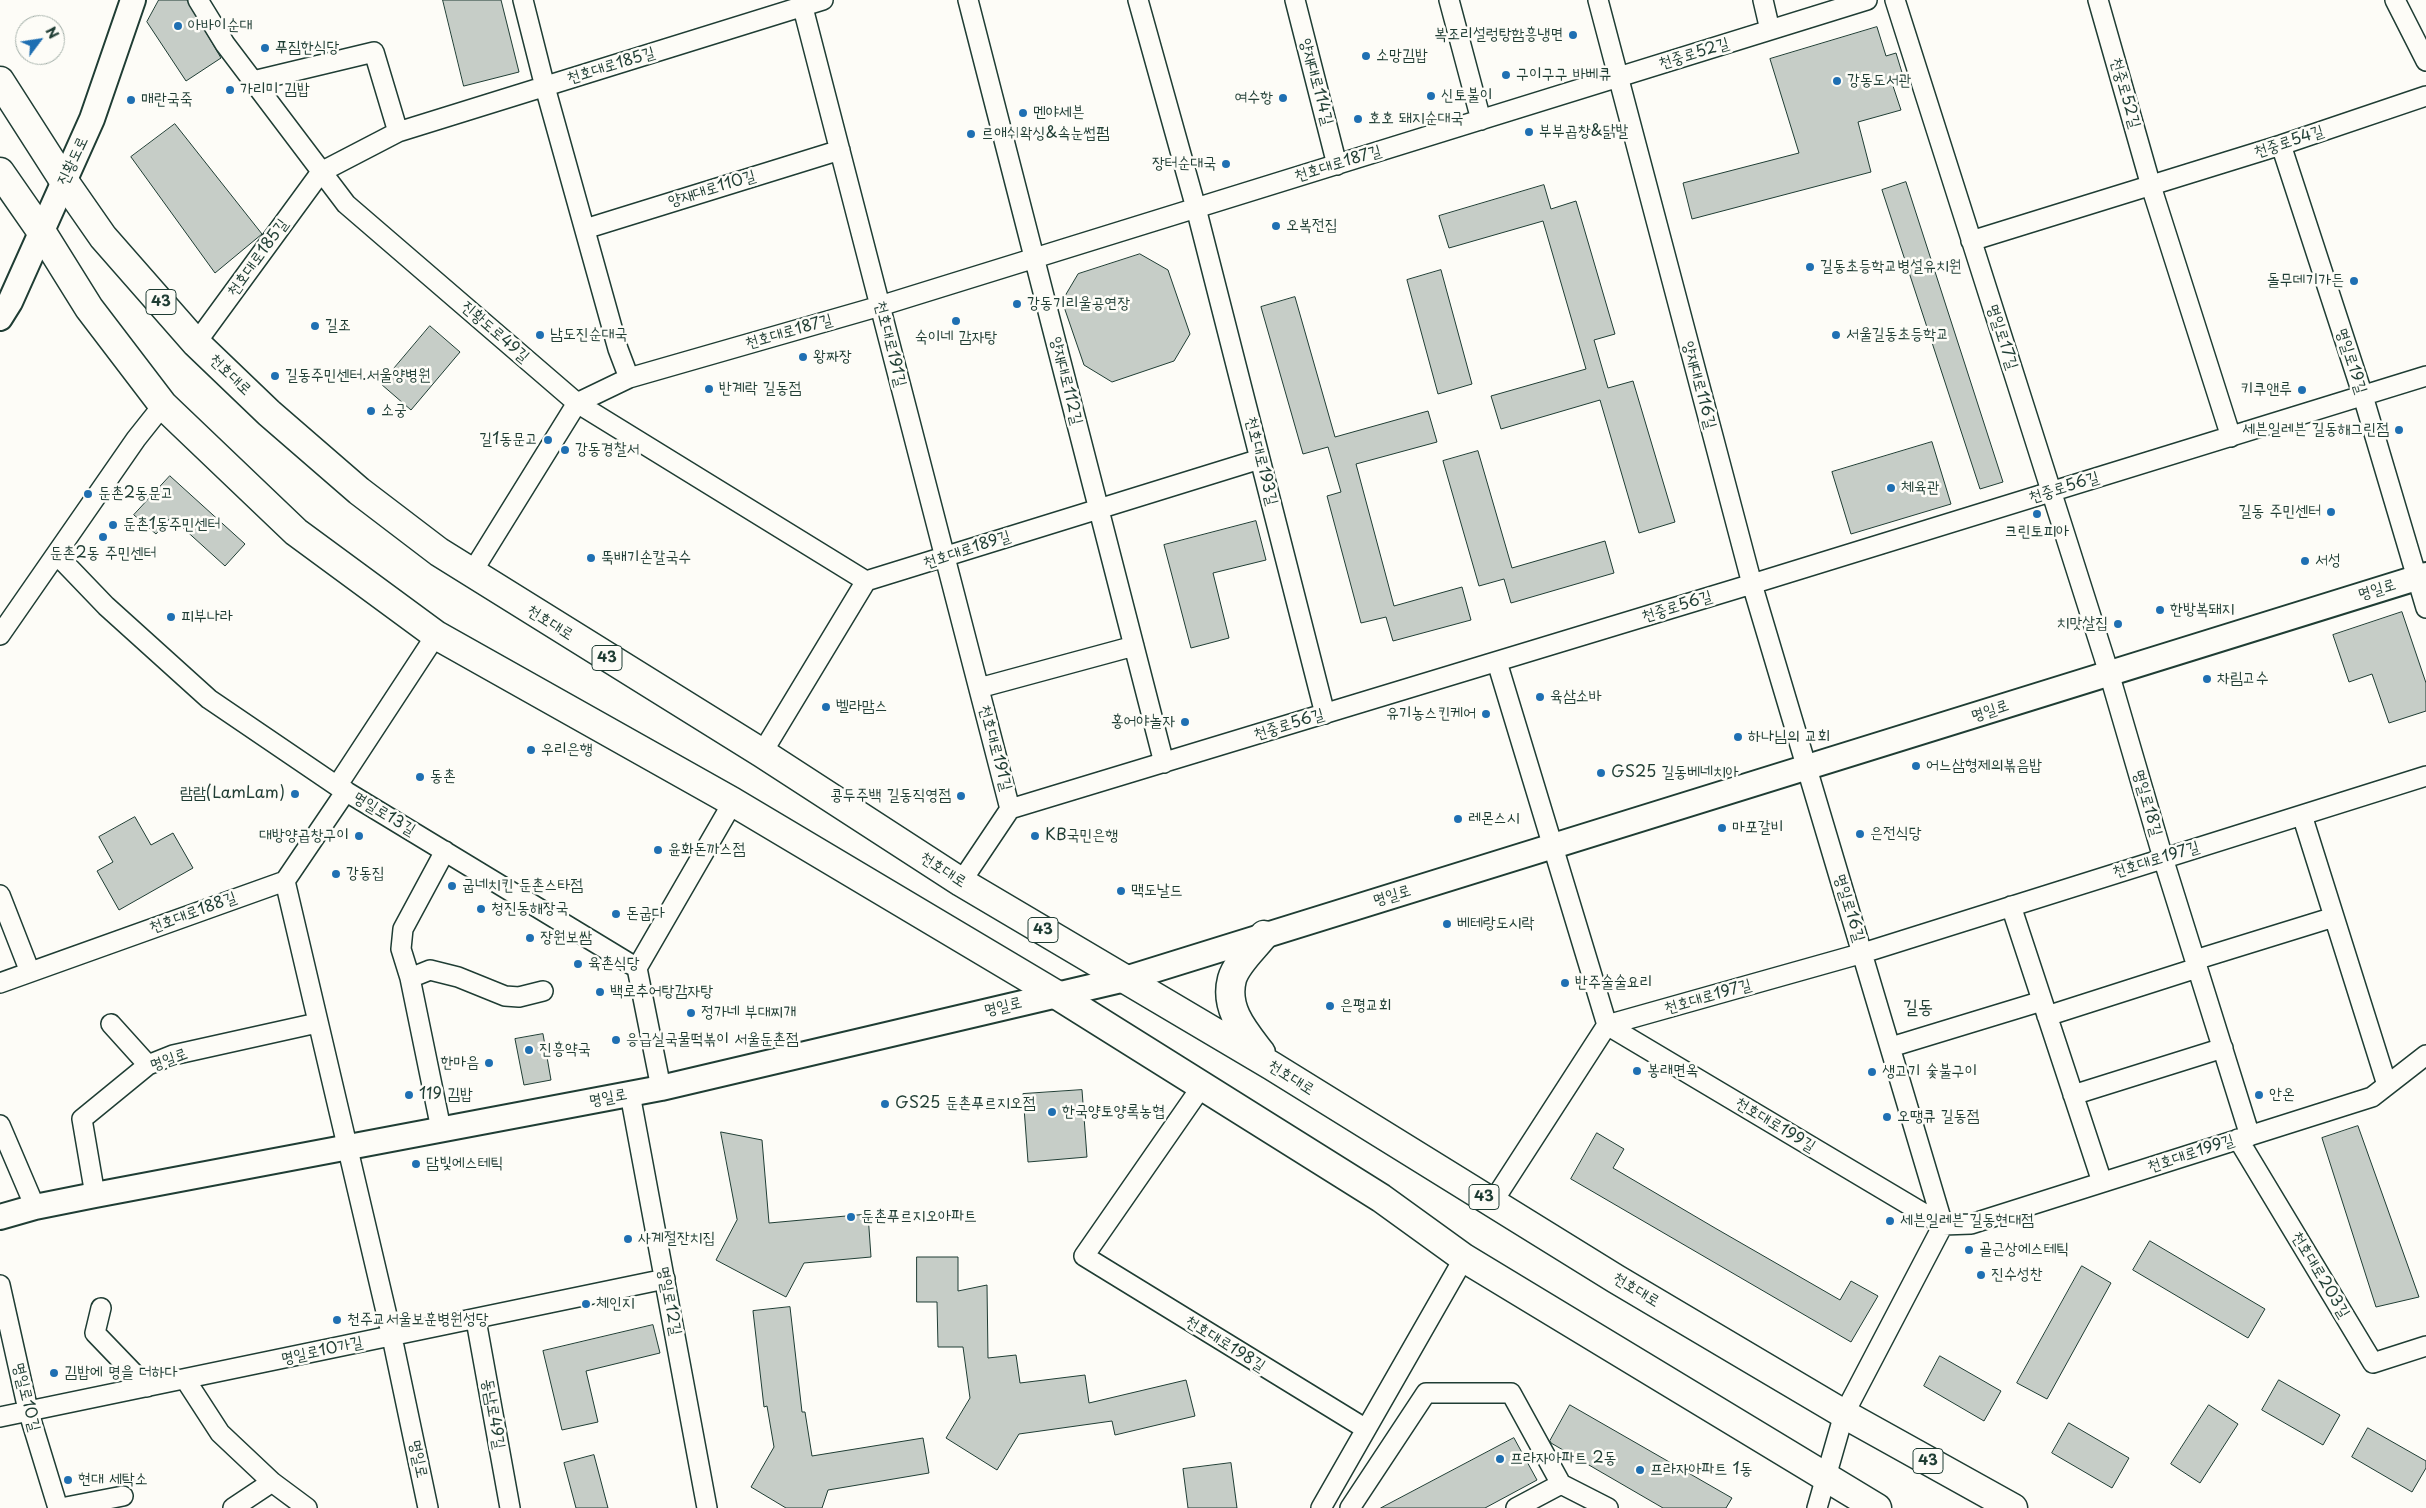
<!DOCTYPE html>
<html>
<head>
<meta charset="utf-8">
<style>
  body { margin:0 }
  #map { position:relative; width:2426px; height:1508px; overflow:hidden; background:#fdfcf7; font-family:"Playpen Sans",sans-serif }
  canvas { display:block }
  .north { position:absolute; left:15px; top:15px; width:50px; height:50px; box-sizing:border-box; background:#fdfcf7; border:1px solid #a4b0a9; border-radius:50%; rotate:59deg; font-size:14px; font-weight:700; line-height:20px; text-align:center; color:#1f3d34 }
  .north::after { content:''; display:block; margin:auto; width:18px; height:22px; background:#1f6fb2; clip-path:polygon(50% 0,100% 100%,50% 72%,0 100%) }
</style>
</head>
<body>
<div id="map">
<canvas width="2426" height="1508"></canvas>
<div class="north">N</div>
</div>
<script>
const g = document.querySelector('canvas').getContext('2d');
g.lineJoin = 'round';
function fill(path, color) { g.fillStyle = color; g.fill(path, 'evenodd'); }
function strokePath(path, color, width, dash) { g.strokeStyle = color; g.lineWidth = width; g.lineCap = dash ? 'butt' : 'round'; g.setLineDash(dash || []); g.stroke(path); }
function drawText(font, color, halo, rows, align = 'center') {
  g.font = font + ' "Playpen Sans","Poor Story",sans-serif'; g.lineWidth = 5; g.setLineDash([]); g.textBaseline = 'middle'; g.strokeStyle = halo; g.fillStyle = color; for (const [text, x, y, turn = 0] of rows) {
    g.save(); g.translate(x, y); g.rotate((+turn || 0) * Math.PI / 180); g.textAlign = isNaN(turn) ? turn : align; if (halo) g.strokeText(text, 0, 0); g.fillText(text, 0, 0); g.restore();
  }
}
const building = new Path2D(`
  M159,0H187L221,58L186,81L147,22Z
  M443,0H501L519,72L464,86Z
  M1877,27L1886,56L1896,53L1904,79L1892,83L1901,110L1858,122L1871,172L1692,219L1683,183L1799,153L1770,59Z
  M175,124L262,234L215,273L131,157Z
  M1906,182L2003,482L1980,489L1882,190Z
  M1544,185L1551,209L1576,201L1615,334L1594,340L1608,388L1633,381L1675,522L1639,533L1600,400L1501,429L1491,396L1586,369L1543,221L1449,248L1439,216Z
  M1140,254L1168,270L1190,334L1174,361L1112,382L1084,365L1062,301L1078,274Z
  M1441,270L1472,384L1438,394L1407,280Z
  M1295,297L1335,437L1428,411L1437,442L1356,464L1394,606L1462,587L1471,620L1393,641L1386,617L1361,623L1327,496L1341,492L1328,447L1303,454L1261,307Z
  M430,326L460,352L411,410L381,384Z
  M1932,442L1951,504L1851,534L1832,472Z
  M1478,451L1512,568L1605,541L1614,573L1511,603L1504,579L1479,586L1443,461Z
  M170,476L245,544L225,566L171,517L156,534L134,515Z
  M1256,521L1266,560L1213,573L1229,638L1191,648L1164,545Z
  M2402,612L2426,683V711L2389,723L2372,674L2349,682L2333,635Z
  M135,817L151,845L173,833L193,868L119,910L97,871L113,862L99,837Z
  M543,1034L551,1080L524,1085L515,1039Z
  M1082,1090L1087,1157L1028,1162L1023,1094Z
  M2358,1126L2419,1297L2376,1307L2322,1138Z
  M721,1132L762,1140L769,1223L868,1214L871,1257L804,1263L786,1297L716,1260L737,1220Z
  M1597,1133L1624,1149L1613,1168L1715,1228L1840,1300L1851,1281L1878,1296L1851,1342L1571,1179Z
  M2150,1241L2265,1309L2248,1338L2133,1270Z
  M917,1257H958V1291L987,1285L988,1358L1016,1355L1020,1383L1085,1375L1089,1403L1186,1380L1195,1416L1115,1435L1112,1421L1019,1434L997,1470L946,1438L970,1398L963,1347H938L937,1302H917Z
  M2082,1266L2111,1283L2047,1399L2017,1383Z
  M790,1307L802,1412H805L812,1456L923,1438L929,1473L828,1490L822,1508H786L751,1487L774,1447L767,1406L764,1407L753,1311Z
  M653,1325L660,1353L586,1371L598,1422L562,1430L543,1351Z
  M1940,1356L2001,1391L1984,1421L1924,1386Z
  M2279,1380L2340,1415L2323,1445L2262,1410Z
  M1570,1405L1732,1498L1726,1508H1663L1551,1443L1550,1441Z
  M2209,1405L2238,1424L2200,1483L2171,1464Z
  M2069,1423L2129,1458L2112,1488L2052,1453Z
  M2368,1428L2426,1461V1468L2412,1492L2352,1457Z
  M1514,1438L1537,1480L1485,1508H1381Z
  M594,1455L608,1508H576L564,1463Z
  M1231,1463L1237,1508H1188L1183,1469Z`);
fill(building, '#c6cdc7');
strokePath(building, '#1f3d34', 1);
const minor = new Path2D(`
  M198,0L225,44L346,204L577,403L866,581
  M523,0L545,87L618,349L629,378
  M801,0L1010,809
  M968,0L1164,763
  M1138,0L1196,208L1325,714
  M1295,0L1337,165
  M1449,0L1481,120
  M1598,0L1752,584L1943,1225L1844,1414L1817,1508
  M1763,0L1770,30
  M1895,0L2109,673L2163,858L2250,1136
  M2098,0L2151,186L2231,437
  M2395,0L2426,61
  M253,81L374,52L398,132
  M2281,145L2363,396L2426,608
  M585,229L840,150
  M1971,241L2281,145L2426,96
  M196,343L321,172L398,132L823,0
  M57,555L106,606L209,699L337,786L637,968L661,1088
  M471,574L577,403L629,378L880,306L1867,0
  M0,635L136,439L163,405
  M1497,662L1607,1025
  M979,688L1134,646
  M762,753L866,581L1260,459
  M337,786L436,635
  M2302,815L2387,1085
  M285,881L392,1337L428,1508
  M961,882L1010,809L1752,584L2426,376
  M0,895L30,972
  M2011,906L2102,1182
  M2195,960L2334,917
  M637,968L733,802
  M410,978L430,970L458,977L505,996L519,997L543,991
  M0,983L285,881L346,791
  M2047,1016L2197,968
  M111,1024L148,1065
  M1607,1025L1943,1225L1971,1224L2372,1097L2426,1055
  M1891,1047L2042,1001
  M1202,1086L1084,1256L1366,1429
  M630,1094L707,1508
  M2073,1095L2223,1048
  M0,1125L35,1207
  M441,1129L410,978L401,949L403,929L445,851
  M2238,1139L2373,1363L2426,1346
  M95,1195L82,1119L148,1065L173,1055L317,1023
  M1492,1203L1607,1025L1863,953L2426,776
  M0,1285L28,1410L58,1508
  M101,1308L95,1333L147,1387
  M476,1320L510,1508
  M185,1379L220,1433L272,1482L307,1508
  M0,1417L665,1279
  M61,1508L123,1496
  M233,1508L272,1482
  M1321,1508L1464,1258
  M1350,1508L1426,1393H1511L1561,1484L1608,1508
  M1516,1508L1561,1484`);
const tertiary = new Path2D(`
  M0,318L10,302L92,119L133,0
  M0,1217L35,1207L95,1195L661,1088L1125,979L2426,575`);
const primary = new Path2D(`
  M0,81L64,181L103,237L196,343L269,413L359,491L439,552L762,753L961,882L1272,1066L1616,1279L1844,1414L2013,1508
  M0,172L41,231L89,308L163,405L296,532L436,635L733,802L1057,995L1381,1198L1464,1258L1877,1508
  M1261,1053C1245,1032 1224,1009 1232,979C1236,964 1254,948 1264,935`);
strokePath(minor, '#1f3d34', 22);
strokePath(tertiary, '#1f3d34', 28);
strokePath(primary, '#1f3d34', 31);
strokePath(minor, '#fdfcf7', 19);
strokePath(tertiary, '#fdfcf7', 24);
strokePath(primary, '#fdfcf7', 28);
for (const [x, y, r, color] of [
  [178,26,5,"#1f6fb2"],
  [1573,35,5,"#1f6fb2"],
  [265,48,5,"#1f6fb2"],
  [1366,56,5,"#1f6fb2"],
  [1506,75,5,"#1f6fb2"],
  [1837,81,5,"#1f6fb2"],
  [230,90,5,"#1f6fb2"],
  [1431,96,5,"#1f6fb2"],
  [1283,98,5,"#1f6fb2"],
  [131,100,5,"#1f6fb2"],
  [1023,113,5,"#1f6fb2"],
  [1358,119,5,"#1f6fb2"],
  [1529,132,5,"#1f6fb2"],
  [971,134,5,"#1f6fb2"],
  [1226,164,5,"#1f6fb2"],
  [1276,226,5,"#1f6fb2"],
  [1810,267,5,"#1f6fb2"],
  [2354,281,5,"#1f6fb2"],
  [1017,304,5,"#1f6fb2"],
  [956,321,5,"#1f6fb2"],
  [315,326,5,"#1f6fb2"],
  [540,335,5,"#1f6fb2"],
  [1836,335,5,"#1f6fb2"],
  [803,357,5,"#1f6fb2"],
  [275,376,5,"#1f6fb2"],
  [709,389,5,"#1f6fb2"],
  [2302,390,5,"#1f6fb2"],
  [371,411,5,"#1f6fb2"],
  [2399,430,5,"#1f6fb2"],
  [548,440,5,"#1f6fb2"],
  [565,450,5,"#1f6fb2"],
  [1891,488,5,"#1f6fb2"],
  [88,494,5,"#1f6fb2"],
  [2331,512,5,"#1f6fb2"],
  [2037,514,5,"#1f6fb2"],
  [113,525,5,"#1f6fb2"],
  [103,537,5,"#1f6fb2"],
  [591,558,5,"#1f6fb2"],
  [2305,561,5,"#1f6fb2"],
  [2160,610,5,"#1f6fb2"],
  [171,617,5,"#1f6fb2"],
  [2118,624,5,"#1f6fb2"],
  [2207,679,5,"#1f6fb2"],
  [1540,697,5,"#1f6fb2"],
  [826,707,5,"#1f6fb2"],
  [1486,714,5,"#1f6fb2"],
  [1185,722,5,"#1f6fb2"],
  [1738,737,5,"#1f6fb2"],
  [531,750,5,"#1f6fb2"],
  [1916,766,5,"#1f6fb2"],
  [1601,773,5,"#1f6fb2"],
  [420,777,5,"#1f6fb2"],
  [295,794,5,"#1f6fb2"],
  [961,796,5,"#1f6fb2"],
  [1458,819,5,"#1f6fb2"],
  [1722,828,5,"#1f6fb2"],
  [1860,834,5,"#1f6fb2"],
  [359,836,5,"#1f6fb2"],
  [1035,836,5,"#1f6fb2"],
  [658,850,5,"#1f6fb2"],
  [336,874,5,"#1f6fb2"],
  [452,886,5,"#1f6fb2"],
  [1121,891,5,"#1f6fb2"],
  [481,909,5,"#1f6fb2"],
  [616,914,5,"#1f6fb2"],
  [1447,924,5,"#1f6fb2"],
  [530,938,5,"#1f6fb2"],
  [578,964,5,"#1f6fb2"],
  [1565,983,5,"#1f6fb2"],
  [600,992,5,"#1f6fb2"],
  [1330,1006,5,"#1f6fb2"],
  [691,1013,5,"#1f6fb2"],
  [616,1040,5,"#1f6fb2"],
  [529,1050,5,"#1f6fb2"],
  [489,1063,5,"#1f6fb2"],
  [1637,1071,5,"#1f6fb2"],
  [1872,1072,5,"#1f6fb2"],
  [409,1095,5,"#1f6fb2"],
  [2259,1095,5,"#1f6fb2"],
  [885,1104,5,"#1f6fb2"],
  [1052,1112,5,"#1f6fb2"],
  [1887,1117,5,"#1f6fb2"],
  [416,1164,5,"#1f6fb2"],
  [851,1217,5,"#1f6fb2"],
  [1890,1221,5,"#1f6fb2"],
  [628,1239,5,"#1f6fb2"],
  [1969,1250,5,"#1f6fb2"],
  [1981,1275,5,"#1f6fb2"],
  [586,1304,5,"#1f6fb2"],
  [337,1320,5,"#1f6fb2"],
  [54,1373,5,"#1f6fb2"],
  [1500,1459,5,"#1f6fb2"],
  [1640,1470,5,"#1f6fb2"],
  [68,1480,5,"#1f6fb2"]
]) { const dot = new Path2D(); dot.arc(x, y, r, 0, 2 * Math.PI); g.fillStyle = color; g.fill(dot); strokePath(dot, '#fdfcf7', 2); }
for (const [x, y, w] of [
  [161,302,30],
  [607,658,30],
  [1043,930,30],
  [1484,1197,30],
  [1928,1461,30]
]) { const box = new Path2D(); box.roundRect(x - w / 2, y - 12.5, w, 25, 4); g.fillStyle = '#fdfcf7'; g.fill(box); strokePath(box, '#1f3d34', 1); }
drawText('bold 15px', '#1f3d34', null, [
  ["43",161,302],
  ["43",607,658],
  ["43",1043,930],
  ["43",1484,1197],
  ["43",1928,1461]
]);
drawText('16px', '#1f3d34', '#fdfcf7', [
  ["아바이순대",188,26],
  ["복조리설렁탕함흥냉면",1563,35,"right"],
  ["푸짐한식당",275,48],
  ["소망김밥",1376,56],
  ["구이구구 바베큐",1516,75],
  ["강동도서관",1847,81],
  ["가리미 김밥",240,90],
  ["신토불이",1441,96],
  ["여수항",1273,98,"right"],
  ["매란국죽",141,100],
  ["멘야세븐",1033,113],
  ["호호 돼지순대국",1368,119],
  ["부부곱창&닭발",1539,132],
  ["르애쉬왁싱&속눈썹펌",981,134],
  ["장터순대국",1216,164,"right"],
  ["오복전집",1286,226],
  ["길동초등학교병설유치원",1820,267],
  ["돌무데기가든",2344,281,"right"],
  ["강동기리울공연장",1027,304],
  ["길조",325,326],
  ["남도진순대국",550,335],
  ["서울길동초등학교",1846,335],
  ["숙이네 감자탕",956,338,"center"],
  ["왕짜장",813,357],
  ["길동주민센터.서울양병원",285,376],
  ["반계락 길동점",719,389],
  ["키쿠앤루",2292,390,"right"],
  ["소궁",381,411],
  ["세븐일레븐 길동해그린점",2389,430,"right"],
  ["길1동문고",538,440,"right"],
  ["강동경찰서",575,450],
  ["체육관",1901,488],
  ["둔촌2동문고",98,494],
  ["길동 주민센터",2321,512,"right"],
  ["둔촌1동주민센터",123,525],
  ["크린토피아",2037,532,"center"],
  ["둔촌2동 주민센터",103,554,"center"],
  ["뚝배기손칼국수",601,558],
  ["서성",2315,561],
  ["한방복돼지",2170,610],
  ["피부나라",181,617],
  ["치맛살집",2108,624,"right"],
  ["차림고수",2217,679],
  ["육삼소바",1550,697],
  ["벨라맘스",836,707],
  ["유기농스킨케어",1476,714,"right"],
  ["홍어야놀자",1175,722,"right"],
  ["하나님의 교회",1748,737],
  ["우리은행",541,750],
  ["어느삼형제의볶음밥",1926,766],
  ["GS25 길동베네치아",1611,773],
  ["동촌",430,777],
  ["람람(LamLam)",285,794,"right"],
  ["콩두주백 길동직영점",951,796,"right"],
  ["레몬스시",1468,819],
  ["마포갈비",1732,828],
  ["은전식당",1870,834],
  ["대방양곱창구이",349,836,"right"],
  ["KB국민은행",1045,836],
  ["윤화돈까스점",668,850],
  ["강동집",346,874],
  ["굽네치킨 둔촌스타점",462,886],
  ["맥도날드",1131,891],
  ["청진동해장국",491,909],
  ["돈굽다",626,914],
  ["베테랑도시락",1457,924],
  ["장원보쌈",540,938],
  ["육촌식당",588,964],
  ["반주술술요리",1575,983],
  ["백로추어탕감자탕",610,992],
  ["은평교회",1340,1006],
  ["정가네 부대찌개",701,1013],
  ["응급실국물떡볶이 서울둔촌점",626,1040],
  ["진흥약국",539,1050],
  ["한마음",479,1063,"right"],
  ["봉래면옥",1647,1071],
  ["생고기 숯불구이",1882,1072],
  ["119 김밥",419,1095],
  ["안온",2269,1095],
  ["GS25 둔촌푸르지오점",895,1104],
  ["한국양토양록농협",1062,1112],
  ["오땡큐 길동점",1897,1117],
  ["담빛에스테틱",426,1164],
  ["둔촌푸르지오아파트",861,1217],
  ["세븐일레븐 길동현대점",1900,1221],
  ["사계절잔치집",638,1239],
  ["골근상에스테틱",1979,1250],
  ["진수성찬",1991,1275],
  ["체인지",596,1304],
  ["천주교서울보훈병원성당",347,1320],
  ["김밥에 명을 더하다",64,1373],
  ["프라자아파트 2동",1510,1459],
  ["프라자아파트 1동",1650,1470],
  ["현대 세탁소",78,1480]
], 'left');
drawText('16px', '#1f3d34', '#fdfcf7', [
  ["천중로52길",1694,54,-17],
  ["천호대로185길",611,66,-17],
  ["양재대로114길",1316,82,75],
  ["천중로52길",2125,93,74],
  ["천중로54길",2289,142,-18],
  ["진황도로",73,161,-65],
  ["천호대로187길",1338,164,-17],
  ["양재대로110길",712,189,-17],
  ["천호대로185길",258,258,-54],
  ["진황도로49길",495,332,41],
  ["천호대로187길",789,332,-16],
  ["명일로17길",2002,337,72],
  ["천호대로191길",890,344,76],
  ["명일로19길",2351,361,72],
  ["천호대로",230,375,44],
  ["양재대로112길",1066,381,76],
  ["양재대로116길",1699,385,75],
  ["천호대로193길",1261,461,76],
  ["천중로56길",2064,488,-17],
  ["천호대로189길",967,550,-18],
  ["명일로",2377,590,-17],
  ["천중로56길",1677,607,-17],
  ["천호대로",550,623,32],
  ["명일로",1990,711,-18],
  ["천중로56길",1289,725,-17],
  ["천호대로191길",995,748,75],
  ["명일로18길",2147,803,74],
  ["명일로13길",384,814,31],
  ["천호대로197길",2156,860,-17],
  ["천호대로",943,870,33],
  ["명일로",1392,896,-17],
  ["명일로16길",1849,908,73],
  ["천호대로188길",193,913,-20],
  ["천호대로197길",1708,997,-16],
  ["명일로",1003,1007,-13],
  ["명일로",169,1060,-20],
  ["천호대로",1291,1078,32],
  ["명일로",608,1098,-11],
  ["천호대로199길",1775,1125,31],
  ["천호대로199길",2191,1154,-18],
  ["천호대로203길",2320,1275,59],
  ["천호대로",1636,1290,31],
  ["명일로12길",669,1301,79],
  ["천호대로198길",1225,1344,32],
  ["명일로10가길",322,1351,-12],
  ["명일로10길",26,1397,76],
  ["동남로49길",493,1414,80],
  ["명일로",418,1459,78]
]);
drawText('19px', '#1f3d34', '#fdfcf7', [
  ["길동",1918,1008]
]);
</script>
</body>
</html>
